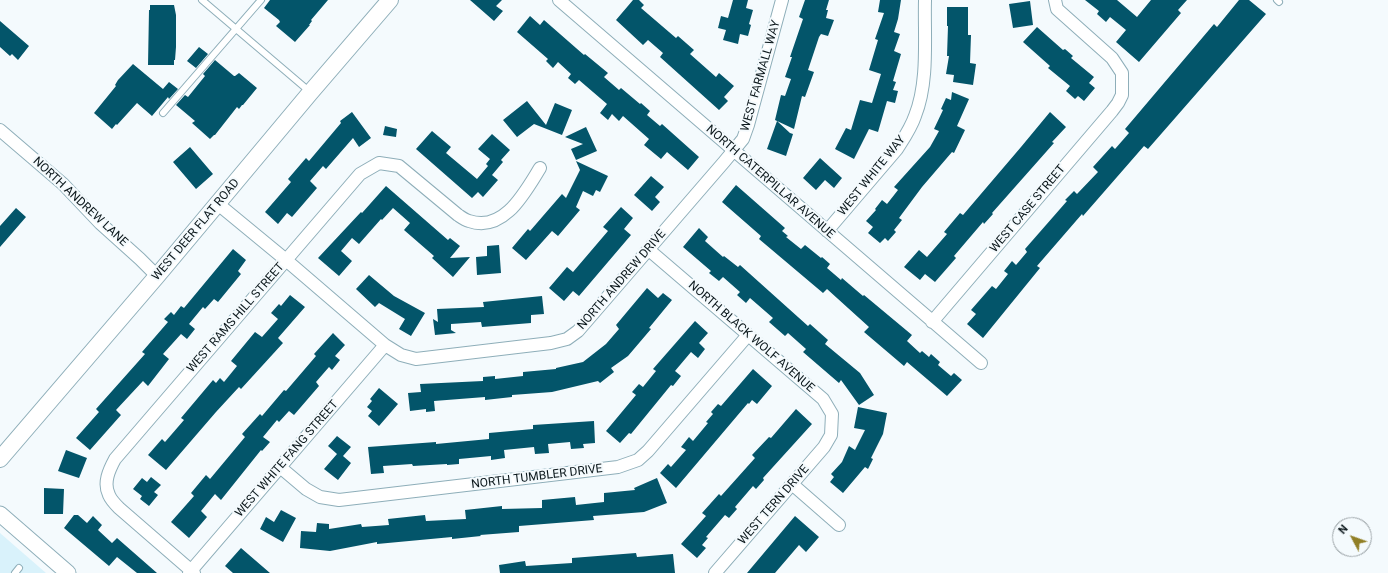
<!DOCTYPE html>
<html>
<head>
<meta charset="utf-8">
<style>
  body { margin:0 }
  #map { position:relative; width:1388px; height:573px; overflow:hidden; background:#f4fafd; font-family:Roboto,sans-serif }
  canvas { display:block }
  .north { position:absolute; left:1332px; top:517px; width:40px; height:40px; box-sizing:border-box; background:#f4fafd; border:1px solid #979fa3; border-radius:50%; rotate:311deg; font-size:11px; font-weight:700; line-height:16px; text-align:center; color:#0b171b }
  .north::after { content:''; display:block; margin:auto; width:14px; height:18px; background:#917f26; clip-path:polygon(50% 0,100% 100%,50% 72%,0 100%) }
</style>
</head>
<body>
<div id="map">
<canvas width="1388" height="573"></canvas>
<div class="north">N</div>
</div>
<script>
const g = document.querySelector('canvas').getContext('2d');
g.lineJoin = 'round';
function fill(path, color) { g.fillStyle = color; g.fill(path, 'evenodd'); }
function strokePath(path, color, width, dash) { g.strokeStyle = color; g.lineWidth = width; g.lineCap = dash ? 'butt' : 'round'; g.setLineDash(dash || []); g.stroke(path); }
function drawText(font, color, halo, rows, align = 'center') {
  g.font = font + ' Roboto,sans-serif'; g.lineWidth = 4; g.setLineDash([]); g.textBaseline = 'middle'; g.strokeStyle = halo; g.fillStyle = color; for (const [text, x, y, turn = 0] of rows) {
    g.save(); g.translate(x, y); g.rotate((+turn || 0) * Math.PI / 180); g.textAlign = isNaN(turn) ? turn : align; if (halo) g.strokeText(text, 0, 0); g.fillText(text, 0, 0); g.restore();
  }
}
fill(new Path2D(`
  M0,533L46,573H0Z`), '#d9f2fb');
fill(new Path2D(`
  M270,0H328L311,20L312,21L309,25H310L295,42L276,26L280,22L279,20L264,8Z
  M470,0H502L496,6L503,11L494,21Z
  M633,0H639L644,5L641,8L676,38L678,36L694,50L690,54L716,77L719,73L734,86L724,97L728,101L719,110L660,57L663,53L648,40L643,45L616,20Z
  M733,0H748L746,8L753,10L749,24L751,25L748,36L740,34L738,44L723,40L726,30L718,28L721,16L728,18Z
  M805,0H829L826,10H828L826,18L834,20L828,36L821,34L819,37L808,70L814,72L805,97L802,96L794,129L777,121L790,133L793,134L786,156L767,149L777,121L775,120L781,95L785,96L791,79L785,77L792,57H790L803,19L799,17Z
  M880,0H901L898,19L894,32L900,34L894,51L901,54L893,81L896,82L893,90L898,91L895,103L887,101L878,132L869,129L854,159L835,149L846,128L851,130L860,100L872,103L881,74L869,70L878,40L875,39L884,13L878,12Z
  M1085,0H1117L1137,17L1151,0H1187L1178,10L1181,13L1139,62L1116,42L1126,30L1110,17L1106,22L1097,14L1099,11Z
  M1239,0H1249L1266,14L1148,149L1144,146L1083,216L1082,214L1037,266L1040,268L983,338L967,324L976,314L971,310L992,286L996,289L1008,274L1004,271L1012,261L1016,265L1027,252L1025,249L1067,201L1065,200L1074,191L1077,194L1098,172L1093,167L1112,146L1115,149L1129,133L1125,129L1214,24L1217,27Z
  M1030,1L1033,25L1013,28L1009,4Z
  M150,5H174L176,15V47L175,60H174V65H148L149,10H150Z
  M947,7H968V35H971L970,63L976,64L973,85L953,82L954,75L946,74L949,56H947L948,26H947Z
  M530,16L540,25L544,20L584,55L585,54L608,73L604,77L619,90L621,88L640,104L641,103L650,111L647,115L660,126L662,124L699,157L688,170L667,152L661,159L644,145L649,139L623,116L619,121L612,114L608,120L600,113L607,104L579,80L575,84L568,78L571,74L558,62L553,68L546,61L548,59L517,32Z
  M0,21L29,46L18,60L12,54L10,56L0,47Z
  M1037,27L1063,50L1065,49L1073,56L1071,58L1094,77L1089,83L1095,88L1084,101L1078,96L1075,99L1066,91L1070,86L1048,68L1050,66L1023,42Z
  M199,47L208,54L196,68L187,61Z
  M215,60L234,76H235L239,73L257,88L243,105H242L239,109L237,107L215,135H214L210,139L192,123L195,121L176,105L185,95L188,97L205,76L203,74Z
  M133,64L163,89L169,82L178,89L169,99L168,97L152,116L137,103L117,125L116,124L112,129L94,113L116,86L115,85L118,80Z
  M952,92L969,99L957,126L965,130L954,153L952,152L922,187L899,218L902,220L894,230L896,232L888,241L885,238L880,243L868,233L873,227L866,221L876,210L875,209L882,200L887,204L898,190L894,187L930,147L939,131L934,129L943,110L941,109L946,98L951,100Z
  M527,101L546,125L555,103L572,110L562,135L534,124L517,137L503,120Z
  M352,112L371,138L359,147L353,138L326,169L323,166L310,181L317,188L292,217L287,213L278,224L265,212L291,182L288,179L306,158L309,161L341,123L340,121Z
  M1050,112L1066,127L1052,142L1054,143L992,213L993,214L984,224L983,222L954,256L956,258L935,282L925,274L920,280L904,267L919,250L927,257L947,234L944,232L960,213L963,215L1021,147Z
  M385,126L397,129L396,137L383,135Z
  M586,127L597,151L576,160L571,149L583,144L565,137Z
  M432,131L451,147L446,153L477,179L488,166L486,164L490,159L478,149L492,134L510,150L501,160L503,162L492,175L498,180L483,197L478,192L472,198L416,149Z
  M190,147L213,174L196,189L173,162Z
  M820,158L842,178L834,188L825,180L816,190L803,178Z
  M576,161L608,176L600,192L596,190L593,196L583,191L576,207L580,210L558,236L552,231L526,260L512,248L528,229L530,231L562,194L566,198L580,170Z
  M651,176L664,187L655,197L660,202L652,211L634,195Z
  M736,185L785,228L782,231L788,236L786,237L801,249L805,245L821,258L822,257L830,264L827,268L841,280L842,278L863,296L864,295L912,335L907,341L920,353L922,351L929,357L931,354L940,362L938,365L951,376L954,373L962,380L947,396L907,362L904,366L864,332L869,327L827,289L823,293L759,239L761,236L722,202Z
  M386,186L448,240L450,238L460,246L450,258L470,257L453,277L432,258L434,256L404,230L410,223L393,208L382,220L381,219L359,244L352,238L341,251L352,261L339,276L318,258L361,212L362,213Z
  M621,207L633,218L624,229L631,235L579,296L573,291L564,301L549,288L567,267L573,272L608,231L603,227Z
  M16,208L26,217L0,247V226Z
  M699,228L708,237L705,241L723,257L724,256L738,267L740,265L808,326L810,324L828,340L825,344L860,373L874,395L859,405L841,380L839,383L803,352L806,349L788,333L785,336L769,322L773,318L750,298L746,303L737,295L740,292L723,277L719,281L709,273L711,271L683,247Z
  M499,245L501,273L477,275L476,257L487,256V246Z
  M233,249L246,260L238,271L241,274L218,302L214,299L205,309L203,307L189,324L195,329L187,339L181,334L163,354L169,359L148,386L143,381L116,410L121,415L90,450L76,438L99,412L96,409L145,354L142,352L168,322L164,319L171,312L174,315L181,306L184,308Z
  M369,275L394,296L425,313L411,336L399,329L405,319L379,303L375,307L356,289Z
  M647,288L658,298L663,293L672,300L649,328L651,329L628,356L611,368L614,372L600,383L598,381L552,392L512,395V397L485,400V397L434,401L435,411L426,412V409L410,411L408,393L421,392L420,384L483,381V377L495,376V379L523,376V372L556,369V368L583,362L606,344L619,329L616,325Z
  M290,295L305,307L278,338L283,343L241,389L239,387L216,412L166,470L148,455L162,439L165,442L184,420L181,418L213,380L216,383L220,378L224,382L237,366L231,361L255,332L262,337L278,319L271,313L279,304L281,306Z
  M542,296L544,314L531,315V323L482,327L481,322L451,324V330L456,333L435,335L433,319L438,322L437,309L484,307L483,302Z
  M695,321L708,333L699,343L705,349L698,358L691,352L675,371L681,376L673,386L671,385L631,434L629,433L620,443L606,431L636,395L632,392L639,384L643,387L656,371L653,369Z
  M333,333L345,345L335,356L340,360L332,370L329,367L316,382L319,386L294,415L289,411L279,422L277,420L263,437L270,442L262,451L261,450L221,500L215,494L201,511L207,517L189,538L171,522L194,496L191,493L206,475L210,479L245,437L242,434L260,414L262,416L284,390L286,391L316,356L314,354Z
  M753,369L772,386L757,404L752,400L749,404L748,403L676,488L660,473L668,464L671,467L686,450L681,447L689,437L693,441L708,423L706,422L713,414L711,412L718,404L721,406Z
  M379,388L398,404L379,426L368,416L372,411L367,407L372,401L370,399Z
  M858,407L887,413L883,434L871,458L873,459L868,469L865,467L843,493L830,482L834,477L831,474L842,462L849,446L855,450L865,430L854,428Z
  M796,409L812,424L763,478L764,480L756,489L753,486L735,507L737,509L729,518L725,515L706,537L708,538L702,545L706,548L697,558L681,544L706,516L702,513L719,494L721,496L755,458L752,455L769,437L771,438Z
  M594,421L595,443L583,444L584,448L571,449L570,442L548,444L549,453L535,454L534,447L504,450L505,458L491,460V456L459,459V464L447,465V464L413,466L412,464L383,466L384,473L371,474L368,447L436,442V444L489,439V433L533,429V425Z
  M337,436L351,447L343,456L351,463L338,480L324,469L337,454L328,446Z
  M66,450L87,458L79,478L58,471Z
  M151,477L161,485L154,492L158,495L149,506L140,499L142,496L133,489L142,478L147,482Z
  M657,478L667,503L644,512L593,516L594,520L519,526V532L480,535L481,536L452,539V537L377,544V542L330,551L300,548L301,531L316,532L317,523L329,524V529L361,524L362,527L389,525L388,519L425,515L426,521L466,519L465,510L502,506V509L542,508V500L575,497L576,505L604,502V493L635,490L634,488Z
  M44,488L64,489L63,514H44Z
  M281,510L296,518L283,542L260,529L266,517L274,522Z
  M74,515H78L87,523L93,516L102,525L98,530L112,543L117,538L157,573H137L117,557L109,566L64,528Z
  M795,516L819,537L806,552L799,545L775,573H747Z
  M241,548L270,573H233L225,566Z
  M636,553L637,557L673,554L675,573H500L499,565L525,561L526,566L572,563V558Z`), '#03556a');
const service = new Path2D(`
  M202,0L309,91
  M1277,0L1279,2
  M163,113L261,0
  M15,573L19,568`);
const minor = new Path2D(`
  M559,0L981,363
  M0,130L63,184L100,223L140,259L157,276
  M218,204L286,260L385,345L401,355L416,359L551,343L567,339L578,331L724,162L743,139L748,125L782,0
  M827,231L897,149C904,138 911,128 915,116C929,81 924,37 925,0
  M649,250L823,399L832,414L831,435L824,447L715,573
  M932,322L1112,111L1118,103L1122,95V73L1112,58L1057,9L1055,0
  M280,467L306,489L320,497L339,500L618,467L638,460L648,451L748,335
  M792,484L839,525
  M189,573L385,345
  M194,573L119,508C115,504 111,500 109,495C103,483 109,470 115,459L360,174L379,163L399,166L458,215C461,217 465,220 469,221C504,233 525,192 540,168`);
const tertiary = new Path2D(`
  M0,514L68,573`);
const secondary = new Path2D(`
  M0,459L157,276L310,93L390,0`);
strokePath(service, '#8eaeb9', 8);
strokePath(minor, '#8eaeb9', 14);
strokePath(tertiary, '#8eaeb9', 17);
strokePath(secondary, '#8eaeb9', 18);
strokePath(service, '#fff', 6);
strokePath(minor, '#fff', 12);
strokePath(tertiary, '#fff', 15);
strokePath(secondary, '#fff', 16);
drawText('12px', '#0b171b', '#f4fafd', [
  ["WEST FARMALL WAY",761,76,-74],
  ["WEST WHITE WAY",872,176,-51],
  ["NORTH CATERPILLAR AVENUE",770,182,41],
  ["NORTH ANDREW LANE",80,202,43],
  ["WEST CASE STREET",1028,209,-50],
  ["WEST DEER FLAT ROAD",196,230,-50],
  ["NORTH ANDREW DRIVE",622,280,-49],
  ["WEST RAMS HILL STREET",236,318,-49],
  ["NORTH BLACK WOLF AVENUE",751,337,41],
  ["WEST WHITE FANG STREET",287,459,-49],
  ["NORTH TUMBLER DRIVE",537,477,-7],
  ["WEST TERN DRIVE",774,505,-49]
]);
</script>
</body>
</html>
